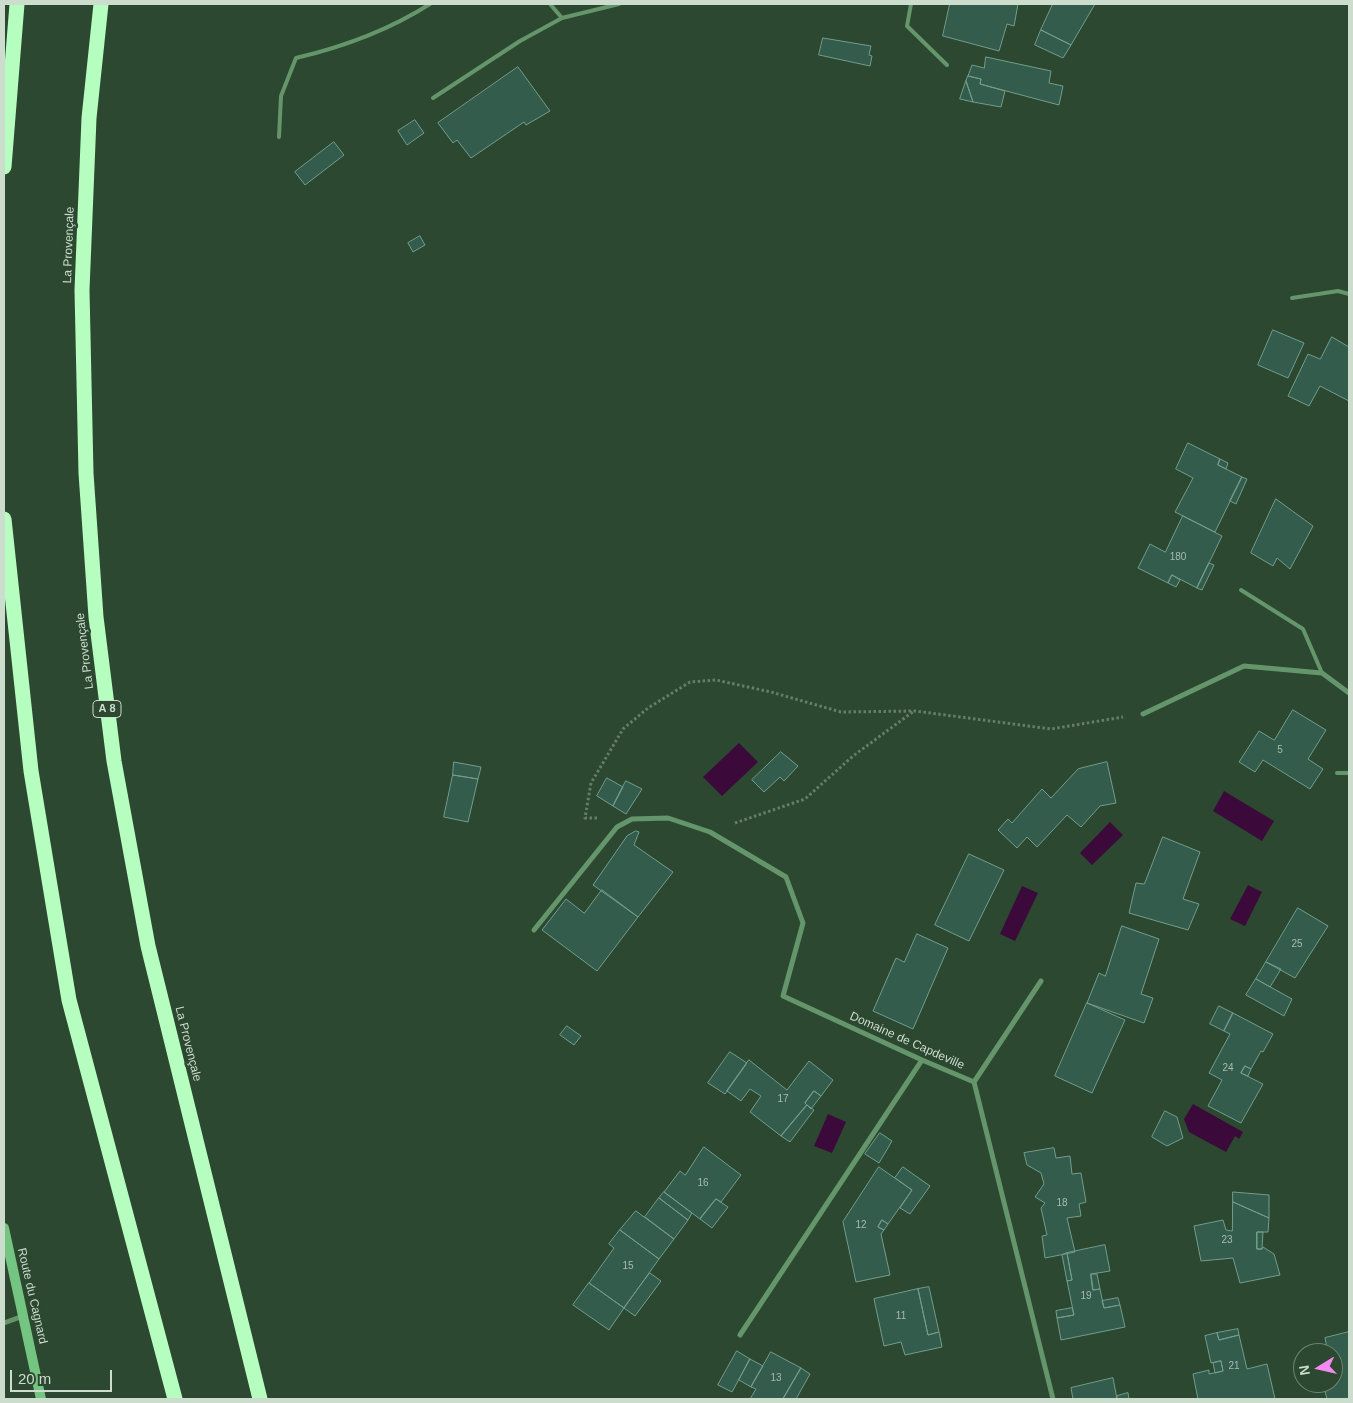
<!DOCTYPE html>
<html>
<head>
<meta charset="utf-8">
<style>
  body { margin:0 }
  #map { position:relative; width:1353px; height:1403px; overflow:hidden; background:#2c4830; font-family:Helvetica,sans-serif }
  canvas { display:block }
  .frame { position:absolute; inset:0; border:5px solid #ccdccd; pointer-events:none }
  .north { position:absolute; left:1293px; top:1343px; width:50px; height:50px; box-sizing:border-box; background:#2c4830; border:1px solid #6c836f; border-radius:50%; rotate:261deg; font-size:14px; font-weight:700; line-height:20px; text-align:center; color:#ccdccd }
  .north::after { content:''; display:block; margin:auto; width:18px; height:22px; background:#f489f1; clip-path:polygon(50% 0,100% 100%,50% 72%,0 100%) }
  .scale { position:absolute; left:10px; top:1370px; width:102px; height:22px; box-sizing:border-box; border:2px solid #ccdccd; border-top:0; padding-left:6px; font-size:15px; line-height:18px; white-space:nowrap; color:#ccdccd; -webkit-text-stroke:4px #2c4830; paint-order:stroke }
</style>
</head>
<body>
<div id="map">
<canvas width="1353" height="1403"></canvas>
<div class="frame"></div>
<div class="north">N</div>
<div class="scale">20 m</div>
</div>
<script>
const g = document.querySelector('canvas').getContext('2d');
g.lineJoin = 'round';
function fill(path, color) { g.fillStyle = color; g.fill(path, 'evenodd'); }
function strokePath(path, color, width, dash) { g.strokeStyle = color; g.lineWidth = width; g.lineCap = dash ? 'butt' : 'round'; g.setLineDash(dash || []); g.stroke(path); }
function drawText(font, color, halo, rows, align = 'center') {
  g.font = font + ' Helvetica,sans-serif'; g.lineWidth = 5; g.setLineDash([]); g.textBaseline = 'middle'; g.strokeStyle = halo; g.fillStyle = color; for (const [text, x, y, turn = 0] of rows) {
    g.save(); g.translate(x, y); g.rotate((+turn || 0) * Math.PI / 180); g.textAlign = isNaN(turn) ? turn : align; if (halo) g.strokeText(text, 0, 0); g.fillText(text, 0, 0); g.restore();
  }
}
fill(new Path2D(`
  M739,743L758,762L722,796L703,777Z
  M1224,791L1274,821L1262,841L1213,811Z
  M1110,822L1123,835L1092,865L1080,853Z
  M1248,885L1262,892L1245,926L1230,919Z
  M1022,886L1038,893L1015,941L1000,934Z
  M1193,1104L1243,1132L1239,1139L1235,1136L1226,1152L1189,1132L1184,1119Z
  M828,1114L846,1122L832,1153L814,1146Z`), '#3b0a3a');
const building = new Path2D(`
  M950,4H1018L1014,26L1007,24L999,51L943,36Z
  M1053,4H1095L1071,45L1041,30Z
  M1041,30L1071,45L1063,58L1035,45Z
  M823,38L871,46L869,55L872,56L870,66L819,55Z
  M986,57L1051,71L1049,83L1063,86L1059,105L980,84L981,79L968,76L972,65L984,68Z
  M518,67L550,111L526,125L524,122L471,158L457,140L453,143L438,123Z
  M968,76L981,79L980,84L1005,91L1001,107L973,102L966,81Z
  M966,81L973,102L960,99Z
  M415,120L424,133L407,145L398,131Z
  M334,142L344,155L305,185L295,172Z
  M420,236L425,245L413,252L408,243Z
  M1273,330L1304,343L1288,378L1258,365Z
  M1332,337L1349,347V401L1320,386L1309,406L1288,396L1308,354L1320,359Z
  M1188,443L1220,459L1218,465L1242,477L1215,532L1175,512L1193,478L1176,469Z
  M1220,459L1228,463L1226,469L1218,465Z
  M1242,477L1247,479L1236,504L1230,501Z
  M1276,499L1313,526L1290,569L1277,558L1273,566L1251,553Z
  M1183,516L1222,536L1197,588L1172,575L1168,583L1138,568L1150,544L1165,552Z
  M1209,563L1214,565L1202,590L1197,588Z
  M1172,575L1180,580L1176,587L1168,583Z
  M1293,710L1326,730L1308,759L1323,769L1310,789L1263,760L1255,772L1239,762L1259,731L1274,740Z
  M781,752L798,766L784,781L780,777L764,792L752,780Z
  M454,762L481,767L478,779L453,775Z
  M1107,762L1116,803L1100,806L1081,827L1067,815L1037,847L1027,837L1017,848L998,830L1008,819L1012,823L1042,789L1051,798L1078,769Z
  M453,775L478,779L468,822L444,817Z
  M607,778L623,787L613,806L597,796Z
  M626,781L642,789L626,814L613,806Z
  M636,831L639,832L634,845L673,872L638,917L593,885L627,836Z
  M1163,837L1200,852L1183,899L1199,904L1188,930L1129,913L1136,883L1144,884Z
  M969,854L1004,870L969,941L935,925Z
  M602,890L638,917L597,971L542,930L566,899L584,913Z
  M1298,908L1328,926L1295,978L1266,962Z
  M1122,926L1159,939L1141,994L1153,998L1144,1023L1087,1003L1099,973L1105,976Z
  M917,934L948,948L913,1029L873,1011L896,958L904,962Z
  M1266,962L1281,969L1270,987L1256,979Z
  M1256,979L1292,999L1284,1016L1246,995Z
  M1087,1003L1125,1020L1092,1093L1055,1076Z
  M1219,1006L1233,1013L1224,1031L1210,1024Z
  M1233,1013L1273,1034L1263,1052L1261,1051L1251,1069L1245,1066L1241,1073L1263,1084L1241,1123L1208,1106L1222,1080L1209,1073L1230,1034L1224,1031Z
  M567,1026L581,1036L574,1045L560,1035Z
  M730,1052L747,1063L725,1094L708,1083Z
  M749,1060L787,1090L809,1061L833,1080L821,1096L814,1091L805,1103L807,1105L781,1136L750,1112L761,1096L750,1089L741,1101L727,1091Z
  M1245,1066L1251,1069L1248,1076L1241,1073Z
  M814,1091L821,1096L811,1109L805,1103Z
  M807,1105L814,1110L790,1142L781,1136Z
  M1165,1111L1177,1117L1183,1138L1167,1146L1152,1137Z
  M880,1133L892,1141L879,1163L865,1154Z
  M704,1147L741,1175L721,1202L716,1199L700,1219L664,1192L680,1171L685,1175Z
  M1054,1148L1056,1158L1070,1156L1072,1174L1081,1173L1086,1202L1079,1204L1081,1216L1067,1218L1075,1252L1045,1258L1042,1236L1047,1235L1041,1208L1045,1203L1035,1197L1044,1184L1041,1173L1027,1165L1024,1153Z
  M879,1167L912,1190L888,1224L882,1220L878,1227L884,1230L881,1234L890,1275L856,1282L843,1222Z
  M903,1167L930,1186L910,1214L900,1208L912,1190L895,1178Z
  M664,1192L692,1213L688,1220L659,1198Z
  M1233,1192L1269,1195V1218L1233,1202Z
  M659,1198L688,1220L674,1239L645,1217Z
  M716,1199L728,1207L712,1228L700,1219Z
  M1233,1202L1269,1218L1268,1232H1257V1249H1262L1263,1247L1274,1254L1280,1275L1240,1283L1233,1258L1201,1261L1194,1226L1223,1220L1226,1230L1232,1231Z
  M636,1211L674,1239L659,1259L620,1230Z
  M882,1220L888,1224L884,1230L878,1227Z
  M620,1230L659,1259L624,1308L589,1283L614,1248L609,1244Z
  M1257,1232H1263L1262,1249H1257Z
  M1105,1245L1110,1271L1091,1274L1093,1290L1100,1289L1104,1308L1120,1305L1125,1327L1061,1340L1057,1318L1074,1315L1067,1281L1072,1280L1067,1253Z
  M1067,1253L1072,1280L1067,1281L1062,1255Z
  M650,1273L661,1281L635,1316L624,1308Z
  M1091,1274H1097L1100,1289L1093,1290Z
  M589,1283L624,1308L609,1330L573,1305Z
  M929,1287L939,1332L928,1335L918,1289Z
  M918,1289L928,1335L939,1332L942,1347L905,1355L901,1342L884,1346L874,1299Z
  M1118,1298L1120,1305L1104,1308L1102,1301Z
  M1072,1308L1074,1315L1057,1318L1056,1311Z
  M1238,1329L1239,1335L1219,1340L1217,1333Z
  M1349,1332V1399H1327L1323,1383H1333V1353H1327H1328L1325,1338Z
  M1217,1333L1219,1340L1239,1335L1247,1369L1267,1364L1275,1399H1198L1193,1374L1209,1370V1374L1223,1371L1221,1361L1211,1363L1205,1336Z
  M737,1351L750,1359L732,1392L718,1385Z
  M771,1352L801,1368L783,1399H750L756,1389L751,1387Z
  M750,1359L763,1366L751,1387L739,1380Z
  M1221,1361L1223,1371L1215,1373L1213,1363Z
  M801,1368L810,1374L796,1399H783Z
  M1113,1378L1117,1399H1073L1071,1388Z
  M1128,1393L1129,1399H1117V1396Z`);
fill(building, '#335c4d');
strokePath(building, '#729d8c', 1);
strokePath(new Path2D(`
  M597,818H585L591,783L623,729L648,708L690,682L716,680L771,692L841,712L915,711L1051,729L1123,717
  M735,823L805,799L853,756L914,711`), '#667d69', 3, [2.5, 2.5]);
strokePath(new Path2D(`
  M550,4L562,18L619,4
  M911,4L907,26L947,65
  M433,98L520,41L562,18
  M279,137L281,96L296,58C343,47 389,30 430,4
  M1292,298L1338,291L1349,294
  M1241,590L1303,629L1322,673
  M1337,773H1349`), '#64956b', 4);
strokePath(new Path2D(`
  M1143,714L1244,666L1322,673L1349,693
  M534,930L617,827L632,819L668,818L710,832L786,877L803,923L783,996L922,1060L974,1082L1053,1399
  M974,1082L1041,981
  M4,1323L23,1316
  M740,1335L922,1060`), '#64956b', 5);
strokePath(new Path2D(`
  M4,1228L41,1399`), '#74c581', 10);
strokePath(new Path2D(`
  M101,4L89,118L82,290L86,473L96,617L114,761L148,946L260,1399
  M4,167L17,4
  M4,519L31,771L69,1000L175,1399`), '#b5febf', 15);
drawText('10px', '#a6bcad', null, [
  ["180",1178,557],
  ["5",1280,750],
  ["25",1297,944],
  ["24",1228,1068],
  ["17",783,1099],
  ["16",703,1183],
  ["18",1062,1203],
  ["12",861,1225],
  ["23",1227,1240],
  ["15",628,1266],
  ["19",1086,1296],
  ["11",901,1316],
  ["21",1234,1366],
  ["13",776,1378]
]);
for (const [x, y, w] of [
  [107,709,28]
]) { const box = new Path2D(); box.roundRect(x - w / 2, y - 8.5, w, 17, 4); g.fillStyle = '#2c4830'; g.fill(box); strokePath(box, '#ccdccd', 1); }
drawText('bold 11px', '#ccdccd', null, [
  ["A 8",107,709]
]);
drawText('12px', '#ccdccd', '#2c4830', [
  ["La Provençale",69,245,-88],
  ["La Provençale",85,651,-97],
  ["Domaine de Capdeville",907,1041,24],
  ["La Provençale",188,1044,76],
  ["Route du Cagnard",32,1296,77]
]);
</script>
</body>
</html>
